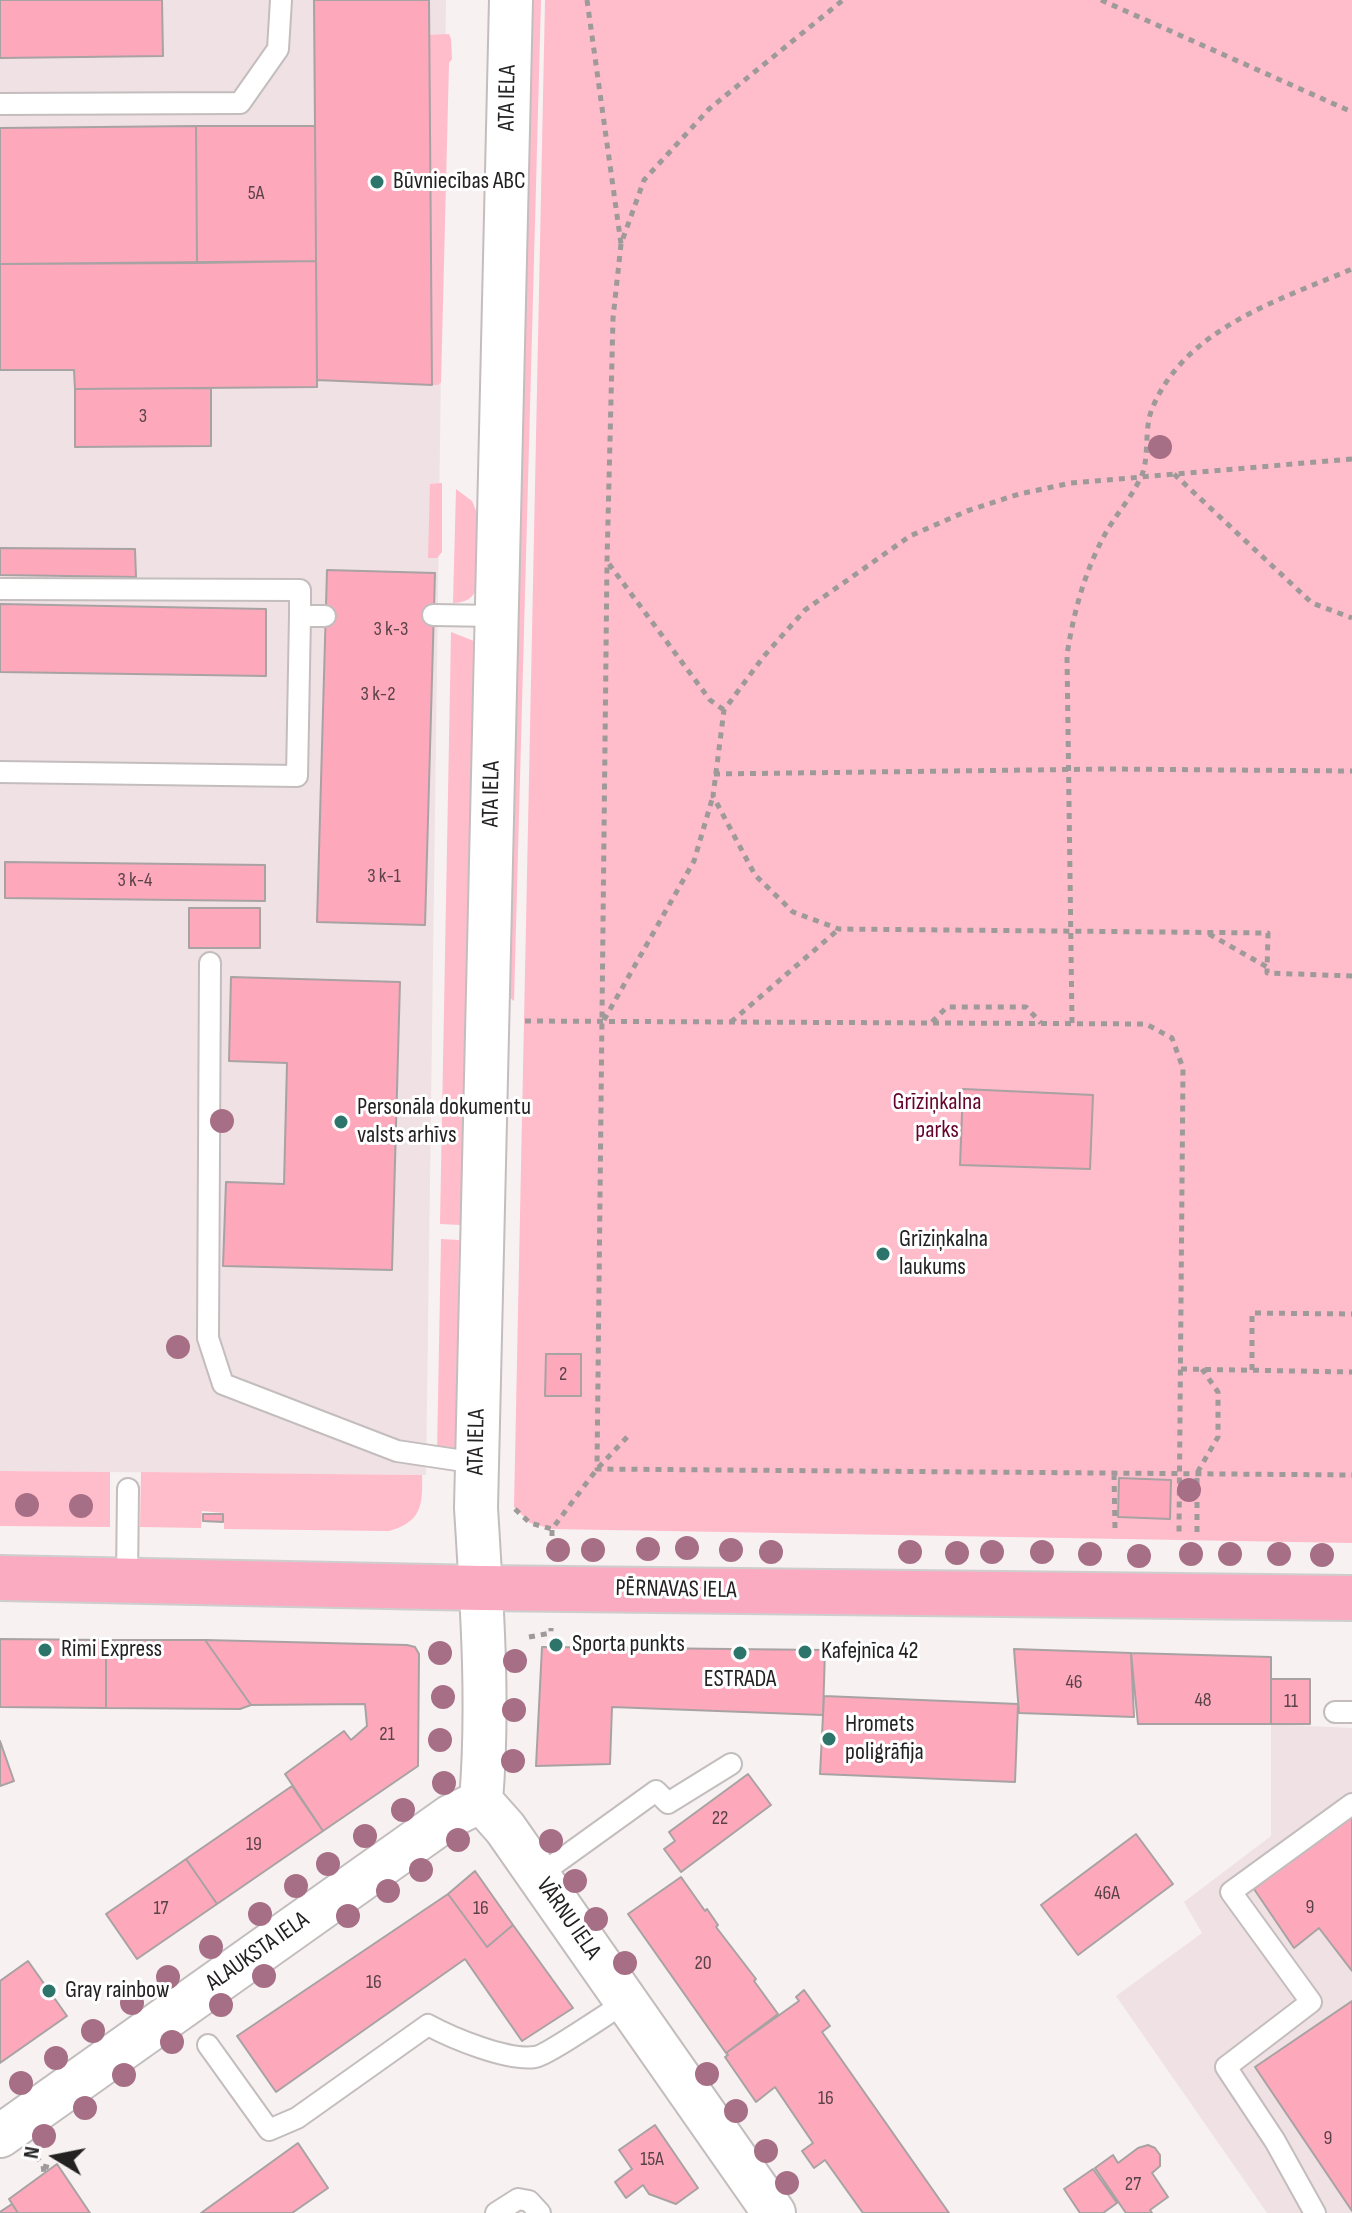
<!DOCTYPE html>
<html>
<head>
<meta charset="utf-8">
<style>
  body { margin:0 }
  #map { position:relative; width:1352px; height:2213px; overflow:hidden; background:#f7f1f2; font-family:"Sofia Sans Condensed",sans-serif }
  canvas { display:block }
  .north { position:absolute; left:16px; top:2117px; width:80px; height:80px; -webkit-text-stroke:6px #fff; paint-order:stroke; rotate:280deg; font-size:22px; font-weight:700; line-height:32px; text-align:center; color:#232121 }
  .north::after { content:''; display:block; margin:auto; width:28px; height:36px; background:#232121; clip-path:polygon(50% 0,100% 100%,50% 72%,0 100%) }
</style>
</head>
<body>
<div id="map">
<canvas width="1352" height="2213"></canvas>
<div class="north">N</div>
</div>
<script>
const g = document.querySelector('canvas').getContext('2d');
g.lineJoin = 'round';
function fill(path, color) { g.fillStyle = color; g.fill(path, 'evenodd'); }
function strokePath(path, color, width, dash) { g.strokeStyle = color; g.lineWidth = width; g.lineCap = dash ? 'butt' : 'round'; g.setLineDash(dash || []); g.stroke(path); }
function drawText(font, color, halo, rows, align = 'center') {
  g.font = font + ' "Sofia Sans Condensed",sans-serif'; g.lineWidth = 6; g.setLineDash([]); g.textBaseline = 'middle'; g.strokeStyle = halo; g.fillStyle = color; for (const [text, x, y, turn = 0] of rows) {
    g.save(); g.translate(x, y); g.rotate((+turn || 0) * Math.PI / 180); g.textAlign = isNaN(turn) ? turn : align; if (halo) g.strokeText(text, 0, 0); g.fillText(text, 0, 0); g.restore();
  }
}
fill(new Path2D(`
  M0,0H446L426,1475L0,1471Z
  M1271,1724L1352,1728V2213H1267L1116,1996L1202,1933L1184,1902L1271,1836Z`), '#f0e1e4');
fill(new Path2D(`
  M533,0H541L514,1001L506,995L527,107Z
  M545,0H1352V1543L552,1529L530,1523L514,1507Z
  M449,34L451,39L452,59L449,63L441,382L438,385H432L429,35Z
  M442,483V552L437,558H428L430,484Z
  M456,489L472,501L477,513V587C474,598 465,603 453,603Z
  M451,632L474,641L461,1225L440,1224Z
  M441,1239L459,1240L457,1457L437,1454Z
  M0,1471L110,1472V1527L0,1526Z
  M141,1472L422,1475C423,1506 421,1522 389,1531L224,1529V1513L202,1511L201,1528L140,1527Z`), '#ffbccb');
const building = new Path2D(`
  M0,0H162L163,56L0,58Z
  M314,0H429L432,385L317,380Z
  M196,126L197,263L0,264V128Z
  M196,126H315L316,261L197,263Z
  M316,261L317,387L75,389L74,370H0V264Z
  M211,388V446L75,447V389Z
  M0,548L135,549L136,577L0,575Z
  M327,570L435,573L425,925L317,922Z
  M0,604L266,609V676L0,672Z
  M5,862L265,865V901L5,898Z
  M189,908H260V948H189Z
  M231,977L400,982L392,1270L223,1266L226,1182L284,1184L287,1063L229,1061Z
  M963,1089L1093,1095L1090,1169L960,1165Z
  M546,1354H581V1396H545Z
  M1119,1478L1171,1480L1170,1519L1118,1517Z
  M203,1514H223V1522L203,1521Z
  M0,1639L106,1640V1708L0,1707Z
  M106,1640H205L251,1705L240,1709L106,1708Z
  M205,1640L407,1645L415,1647L419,1654L418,1766L323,1831L285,1774L344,1731L351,1740L367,1726L365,1704L251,1705Z
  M542,1647L825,1650L823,1715L612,1707L610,1764L536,1766Z
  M1014,1649L1131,1653L1134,1717L1019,1713Z
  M1131,1653L1271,1657V1724H1138Z
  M1271,1679H1310V1724H1271Z
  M824,1696L1018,1704L1015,1782L820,1774Z
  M0,1741L14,1781L0,1786Z
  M748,1774L771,1805L681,1872L664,1849L675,1841L669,1832Z
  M292,1786L323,1831L217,1904L186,1859Z
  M1352,1814V1971L1319,1928L1294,1948L1254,1889Z
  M1136,1834L1173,1884L1078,1955L1041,1905Z
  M186,1859L217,1904L137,1959L106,1914Z
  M475,1871L513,1925L487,1947L448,1894Z
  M681,1877L705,1911L707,1909L718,1925L716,1927L756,1979L754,1981L778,2014L726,2053L628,1914Z
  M448,1894L487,1947L513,1925L573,2008L522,2041L465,1959L276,2092L237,2036Z
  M28,1961L67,2016L0,2063V1981Z
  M804,1990L830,2026L822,2032L949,2213H863L825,2160L814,2168L802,2151L813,2143L775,2087L756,2102L725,2057L728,2055L726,2053L799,2001L796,1997Z
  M1352,2001V2211L1255,2067Z
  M655,2125L698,2188L676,2204L649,2194L643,2185L626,2198L615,2182L632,2169L619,2150Z
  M298,2143L328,2188L292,2213H201Z
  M1148,2145L1155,2148L1160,2155V2166L1152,2173L1168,2197L1150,2210L1152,2213H1126L1095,2168L1113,2155L1118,2163L1138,2148Z
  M57,2164L90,2213H18L9,2199Z
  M1093,2169L1117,2203L1103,2213H1080L1064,2189Z
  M12,2204L18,2213H0V2212Z`);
fill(building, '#fea8bc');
strokePath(building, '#a8a2a3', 2);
const service = new Path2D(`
  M0,104L240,103L278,49L281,0
  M0,589L300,590V616
  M433,615L497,616
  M0,772L297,776L300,616H325
  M210,963L208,1338L223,1384L397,1451L477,1463
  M127,1580L128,1489
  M1335,1712H1352
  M538,1876L656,1791L668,1803L731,1764
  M208,2045L269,2130L297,2118L428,2025C452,2038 507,2061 535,2057C546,2056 611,2011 626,2002
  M496,2213L518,2199L529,2201L540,2213
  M1315,2213L1275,2141L1226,2067L1311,2002L1231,1892L1352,1804`);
const minor = new Path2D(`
  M511,0L476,1508C482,1605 489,1704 481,1801L505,1828L774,2213
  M0,2136L451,1816L481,1801`);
const primary = new Path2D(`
  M0,1578L481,1588L1352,1598`);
strokePath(service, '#c3bdbe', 24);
strokePath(minor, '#c3bdbe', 46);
strokePath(primary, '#cfcece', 48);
strokePath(new Path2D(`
  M587,0L621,244L644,180L709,109L843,0
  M1101,0L1352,112
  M621,244L613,318L607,562L597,1469L1352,1475
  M1352,459L1071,483L1019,494L967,511L910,536L805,610L764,656L724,710L713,796L755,875L793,912L839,929L1268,933L1267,973L1352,976
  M1174,474L1312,603L1352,618
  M609,564L710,700L724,710
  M714,774L1107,769L1352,771
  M1209,934L1267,967
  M604,1020L694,861L713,796
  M525,1021L1146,1024L1172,1038L1183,1068L1179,1532
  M731,1022L839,929
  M932,1022L947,1007H1026L1041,1023
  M1072,1023L1067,655C1073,615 1084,574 1103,538C1113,518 1129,501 1139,481C1151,461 1143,431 1152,409C1184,329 1279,300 1352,269
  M1181,1369L1352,1372
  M1252,1370V1313L1352,1314
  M1114,1474L1115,1529
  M515,1509L530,1523L552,1529
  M1197,1532V1473L1218,1437V1392L1202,1369
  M552,1548V1529L597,1469L629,1435
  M529,1637L551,1633V1628
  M36,2156L43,2166L44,2173
  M43,2166L51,2168`), '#9e9a9a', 5, [6, 6]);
strokePath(service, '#fff', 20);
strokePath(minor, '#fff', 42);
strokePath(primary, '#faabc1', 44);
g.fillStyle = '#a76f86';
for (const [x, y] of [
  [1160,447],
  [222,1121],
  [178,1347],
  [1189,1490],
  [27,1505],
  [81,1506],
  [687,1548],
  [648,1549],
  [558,1550],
  [593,1550],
  [731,1550],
  [771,1552],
  [910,1552],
  [992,1552],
  [1042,1552],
  [957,1553],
  [1090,1554],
  [1191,1554],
  [1230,1554],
  [1279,1554],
  [1322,1555],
  [1139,1556],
  [440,1653],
  [515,1661],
  [443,1697],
  [514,1710],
  [440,1740],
  [513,1761],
  [444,1783],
  [403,1810],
  [365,1836],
  [458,1840],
  [551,1841],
  [328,1864],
  [421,1870],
  [575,1881],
  [296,1886],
  [388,1891],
  [260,1914],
  [348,1916],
  [596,1919],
  [211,1947],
  [625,1963],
  [264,1976],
  [168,1977],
  [132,2003],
  [221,2005],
  [93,2031],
  [172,2042],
  [56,2058],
  [707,2074],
  [124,2075],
  [21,2083],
  [85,2108],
  [736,2111],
  [44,2136],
  [766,2151],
  [787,2183]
]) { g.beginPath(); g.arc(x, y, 12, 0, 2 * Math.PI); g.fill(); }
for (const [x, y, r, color] of [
  [377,182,8,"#2d746b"],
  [341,1122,8,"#2d746b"],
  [883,1254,8,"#2d746b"],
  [556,1645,8,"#2d746b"],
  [45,1650,8,"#2d746b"],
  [805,1652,8,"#2d746b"],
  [740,1653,8,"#2d746b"],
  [829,1739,8,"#2d746b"],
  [49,1991,8,"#2d746b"]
]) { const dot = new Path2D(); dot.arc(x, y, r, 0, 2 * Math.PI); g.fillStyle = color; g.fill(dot); strokePath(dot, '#fff', 3); }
drawText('20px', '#5a4348', null, [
  ["5A",256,194],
  ["3",143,417],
  ["3 k-3",391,630],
  ["3 k-2",378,695],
  ["3 k-1",384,877],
  ["3 k-4",135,881],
  ["2",563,1375],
  ["46",1074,1683],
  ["48",1203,1701],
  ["11",1291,1702],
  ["21",387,1735],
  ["22",720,1819],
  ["19",254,1845],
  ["46A",1107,1894],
  ["9",1310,1908],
  ["17",161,1909],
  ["16",481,1909],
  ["20",703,1964],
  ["16",374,1983],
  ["16",826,2099],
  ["9",1328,2139],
  ["15A",652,2160],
  ["27",1133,2185]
]);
drawText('24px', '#232121', '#fff', [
  ["ATA IELA",508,98,-89],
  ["ATA IELA",492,794,-89],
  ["ATA IELA",477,1442,-89],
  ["PĒRNAVAS IELA",676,1590,1],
  ["VĀRNU IELA",568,1919,55],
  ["ALAUKSTA IELA",258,1952,-35]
]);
drawText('24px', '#232121', '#fff', [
  ["Būvniecības ABC",393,182],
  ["Personāla dokumentu",357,1108],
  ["valsts arhīvs",357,1136],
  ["Grīziņkalna",899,1240],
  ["laukums",899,1268],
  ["Sporta punkts",572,1645],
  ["Rimi Express",61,1650],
  ["Kafejnīca 42",821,1652],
  ["ESTRADA",740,1680,"center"],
  ["Hromets",845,1725],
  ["poligrāfija",845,1753],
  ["Gray rainbow",65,1991]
], 'left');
drawText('24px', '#65052d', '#fff', [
  ["Grīziņkalna",937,1103],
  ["parks",937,1131]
]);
</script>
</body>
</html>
